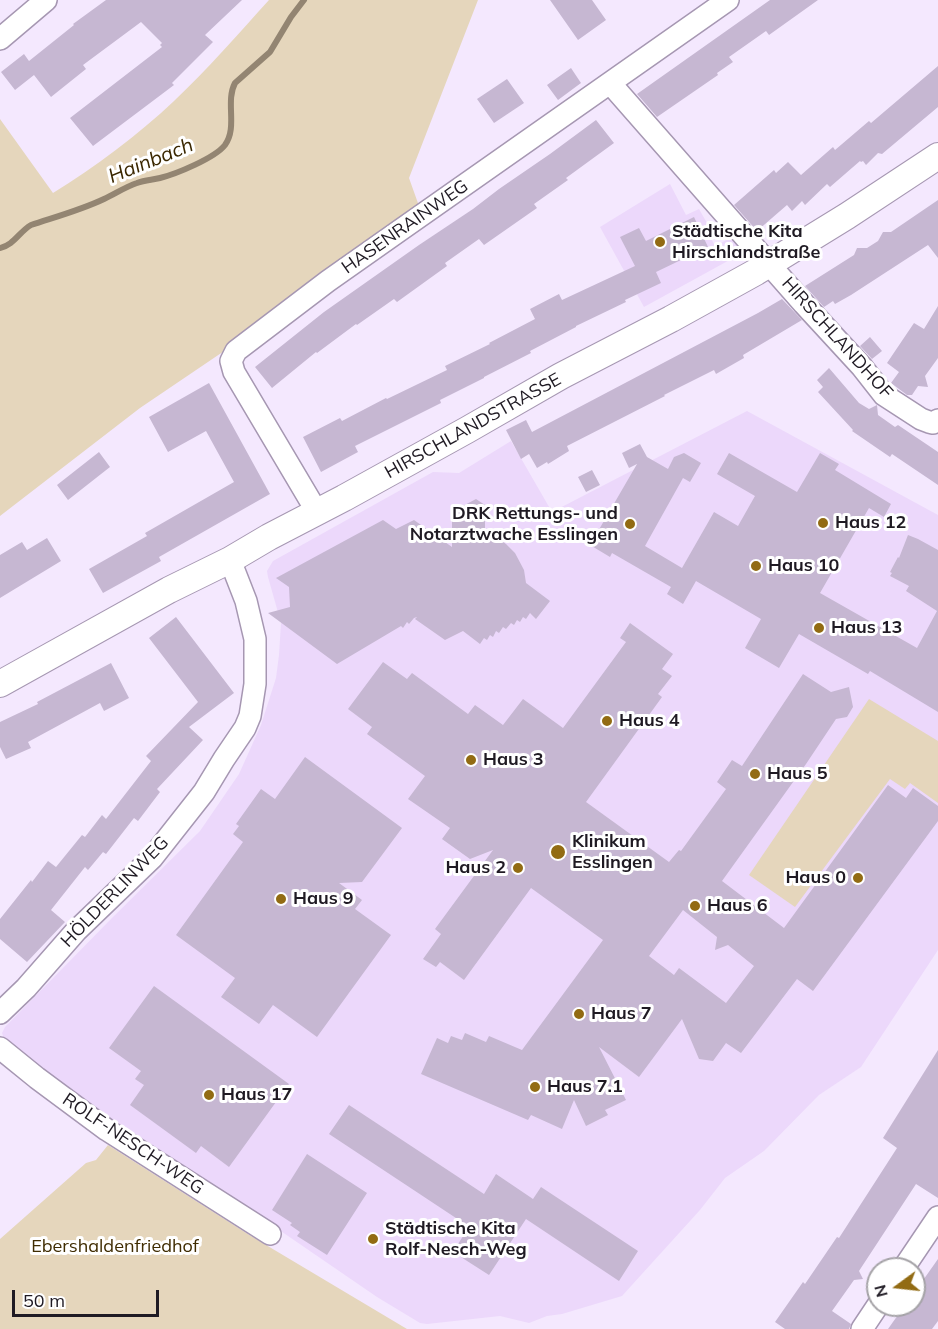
<!DOCTYPE html>
<html>
<head>
<meta charset="utf-8">
<style>
  body { margin:0 }
  #map { position:relative; width:938px; height:1329px; overflow:hidden; background:#f4e8fe; font-family:Mulish,sans-serif }
  canvas { display:block }
  .north { position:absolute; left:866px; top:1257px; width:60px; height:60px; box-sizing:border-box; background:#fff; border:2px solid #a5a3a7; border-radius:50%; rotate:255deg; font-size:16px; font-weight:700; line-height:24px; text-align:center; color:#1f1a23 }
  .north::after { content:''; display:block; margin:auto; width:21px; height:27px; background:#926b13; clip-path:polygon(50% 0,100% 100%,50% 72%,0 100%) }
  .scale { position:absolute; left:12px; top:1290px; width:147px; height:27px; box-sizing:border-box; border:3px solid #1f1a23; border-top:0; padding-left:8px; font-size:18px; line-height:21px; white-space:nowrap; color:#1f1a23; -webkit-text-stroke:4px #fff; paint-order:stroke }
</style>
</head>
<body>
<div id="map">
<canvas width="938" height="1329"></canvas>
<div class="north">N</div>
<div class="scale">50 m</div>
</div>
<script>
const g = document.querySelector('canvas').getContext('2d');
g.lineJoin = 'round';
function fill(path, color) { g.fillStyle = color; g.fill(path, 'evenodd'); }
function strokePath(path, color, width, dash) { g.strokeStyle = color; g.lineWidth = width; g.lineCap = dash ? 'butt' : 'round'; g.setLineDash(dash || []); g.stroke(path); }
function drawText(font, color, halo, rows, align = 'center') {
  g.font = font + ' Mulish,sans-serif'; g.lineWidth = 6; g.setLineDash([]); g.textBaseline = 'middle'; g.strokeStyle = halo; g.fillStyle = color; for (const [text, x, y, turn = 0] of rows) {
    g.save(); g.translate(x, y); g.rotate((+turn || 0) * Math.PI / 180); g.textAlign = isNaN(turn) ? turn : align; if (halo) g.strokeText(text, 0, 0); g.fillText(text, 0, 0); g.restore();
  }
}
fill(new Path2D(`
  M670,184L686,215L699,209L711,230L708,232L715,246L732,237L743,251L735,257L644,307L600,227Z
  M747,411L938,515V950L861,1067L819,1095L764,1151L725,1178L700,1210L622,1296L562,1314L547,1316L529,1323L500,1316L427,1324L420,1323L377,1297L237,1201L115,1126L5,1041L2,1033L5,1027L112,918L200,831L239,774L261,725L276,678L279,655L281,623L268,577L267,571L273,561L433,472L459,473L511,441L552,512Z`), '#ecd8fb');
fill(new Path2D(`
  M269,0H478L409,178L419,206L236,343L140,408L0,516V119L53,193C95,167 138,135 174,101C208,69 238,34 269,0Z
  M869,699L938,741V803L910,783L905,789L890,779L795,907L749,875Z
  M108,1145L251,1236L407,1329H0V1239L86,1163L96,1160Z`), '#e5d6bc');
strokePath(new Path2D(`
  M0,248C14,245 19,232 31,225C55,217 81,210 104,199C115,194 125,187 137,183C145,180 152,180 160,178C176,174 215,158 225,145C238,127 225,102 235,83L270,52L291,17L304,0`), '#938572', 6);
fill(new Path2D(`
  M106,0H242L205,35L213,42L172,83L174,85L93,146L70,118L162,47L160,45L162,43L141,22L83,65L86,69L51,97L34,75L15,90L1,72L24,54L29,61L74,25L73,24Z
  M550,0H592L606,20L578,40Z
  M770,0H818L769,35L766,31L729,57L733,62L717,73L718,75L657,117L637,94Z
  M938,66V107L882,154L878,153L866,165L863,161L861,162L860,161L830,187L827,184L805,205L802,201L792,211L787,205L757,231L734,205L774,170L776,173L788,162L801,175L833,147L835,150L869,121L871,123Z
  M571,68L581,83L558,100L547,85Z
  M507,79L524,103L494,123L477,99Z
  M596,120L614,143L566,178L568,180L534,204L537,208L484,245L479,239L445,263L447,266L397,302L394,299L357,325L356,324L317,353L316,352L272,388L255,367L324,312L419,245L473,209L499,189L550,154Z
  M938,200V258L928,245L851,295L835,304L833,301L824,307L805,286L854,255L857,248H867L878,241L883,232H891Z
  M694,217L708,247L656,272L661,283L625,300L626,302L576,326V327L530,351L531,353L484,377V378L440,400L441,403L355,446L358,452L321,472L303,437L340,418L342,421L386,398L387,399L447,370L445,366L490,344L489,343L535,319L530,309L559,294L562,300L635,266L620,237L639,228L646,241Z
  M782,299L802,320L743,355L744,358L716,374L714,370L664,395L665,396L567,446L569,451L548,464L547,462L537,468L529,454L521,459L506,430L526,420L532,432L758,313Z
  M938,306V358L925,376L928,387L918,386L912,395H907L891,383L899,372L887,363L914,323L924,329Z
  M870,337L882,351L872,359L860,346Z
  M829,368L859,403L869,409L877,405L878,415L895,427L898,425L938,452V485L892,454L890,457L852,431L853,430L818,392L823,387L817,380Z
  M209,383L270,494L159,557L161,561L103,593L89,569L147,536L145,533L234,482L206,431L168,452L149,417Z
  M640,444L647,457L668,469L674,457L684,453L701,463L690,482L683,478L645,546L682,568L714,512L738,526L755,496L717,474L729,453L797,492L820,453L839,464L835,470L891,504L884,517L869,508L820,593L917,648L937,611L906,591L909,586L890,576L892,573L890,572L898,557L899,558L908,535L918,539L938,550V712L870,671L868,674L799,634L779,668L745,648L761,619L696,581L683,604L667,594L671,587L612,553L610,557L590,545L637,464L629,468L622,453Z
  M99,452L110,467L68,500L57,485Z
  M592,470L600,485L586,492L578,477Z
  M476,499L485,505V529L506,544L515,553L524,570L526,583L550,601L536,619L530,613L526,619L523,617L520,622L517,620L514,625L511,623L506,629L503,627L499,633L496,631L493,637L490,635L487,640L484,638L480,644L463,631L445,640L415,619L417,617L414,618L409,624L407,622L403,628L401,626L337,664L268,613L290,607L289,587L276,578L383,520L396,529L414,520L452,547V515L461,510V507Z
  M47,538L61,561L0,598V555L22,542L27,550Z
  M176,617L234,693L189,727L203,740L157,789L160,792L138,821L134,818L106,854L103,852L88,870L85,867L51,910L65,922L27,962L0,939V919L31,880L32,882L48,861L56,867L82,835L85,837L102,815L106,819L151,761L146,756L198,702L149,638Z
  M630,623L673,654L662,669L672,676L658,694L662,697L586,802L669,862L679,850L681,851L726,789L717,782L732,760L742,766L803,674L831,692L849,687L853,707L847,717L836,719L806,764L722,881L784,928L888,785L906,798L913,788L938,806V821L813,991L797,979L741,1053L726,1043L713,1061L699,1059L682,1019L639,1077L599,1047L626,1100L605,1110L608,1115L586,1126L574,1100L562,1129L531,1115L528,1120L421,1074L437,1038L448,1043L451,1036L462,1040L465,1033L486,1042L489,1036L522,1050L603,940L531,888L464,980L440,962L436,967L423,959L441,934L435,929L493,850L470,859L442,839L450,828L408,799L425,776L367,734L372,727L348,709L383,662L407,679L412,673L468,714L475,705L503,725L523,699L563,728L626,642L620,638ZM683,910L717,937L715,950L728,945L754,966L726,1003L679,968L674,975L649,956Z
  M111,663L129,698L104,711L100,703L28,742L31,748L6,759L0,747V722L38,704L37,702Z
  M305,757L402,828L362,882L339,883L362,900L355,909L391,935L317,1037L273,1005L259,1024L221,997L235,978L176,935L243,842L233,834L239,826L236,824L261,789L275,799Z
  M154,986L289,1084L229,1167L201,1146L196,1153L130,1105L144,1085L135,1079L141,1071L109,1048Z
  M938,1050V1198L916,1184L859,1271L863,1279L854,1280L832,1311L851,1324L849,1329H785L775,1322L803,1282L805,1284L837,1237L839,1238L897,1148L883,1138Z
  M349,1105L484,1194L496,1174L533,1199L541,1187L638,1251L619,1281L526,1219L489,1275L453,1252L465,1233L460,1230L465,1224L329,1134Z
  M307,1154L367,1193L327,1255L297,1236L300,1232L290,1225L292,1223L272,1210Z
  M938,1259V1321L932,1329H888L905,1305H914V1293Z`), '#c6b7d2');
const minor = new Path2D(`
  M0,39L46,0
  M610,83L804,304L862,367L884,395L921,419L929,422L933,423L938,420
  M317,512L234,372L231,361L236,351L328,281L399,231L728,0
  M0,1013L26,988L76,931L152,858L204,792L224,759L245,728L250,716L255,684V639L246,601L230,560
  M0,1048L37,1078L107,1130L270,1234
  M903,1269L938,1217
  M862,1329L878,1305`);
const tertiary = new Path2D(`
  M0,684L169,590L230,560L269,537L344,498L467,430L561,376L671,319L756,272L847,216L938,156`);
strokePath(minor, '#a697b2', 24);
strokePath(tertiary, '#a697b2', 28);
strokePath(minor, '#fff', 21);
strokePath(tertiary, '#fff', 26);
for (const [x, y, r, color] of [
  [660,242,6,"#926b13"],
  [823,523,6,"#926b13"],
  [630,524,6,"#926b13"],
  [756,566,6,"#926b13"],
  [819,628,6,"#926b13"],
  [607,721,6,"#926b13"],
  [471,760,6,"#926b13"],
  [755,774,6,"#926b13"],
  [558,852,8,"#926b13"],
  [518,868,6,"#926b13"],
  [858,878,6,"#926b13"],
  [281,899,6,"#926b13"],
  [695,906,6,"#926b13"],
  [579,1014,6,"#926b13"],
  [535,1087,6,"#926b13"],
  [209,1095,6,"#926b13"],
  [373,1239,6,"#926b13"]
]) { const dot = new Path2D(); dot.arc(x, y, r, 0, 2 * Math.PI); g.fillStyle = color; g.fill(dot); strokePath(dot, '#fff', 2); }
drawText('18px', '#1f1a23', '#fff', [
  ["HASENRAINWEG",405,227,-35],
  ["HIRSCHLANDHOF",837,338,48],
  ["HIRSCHLANDSTRASSE",473,426,-29],
  ["HÖLDERLINWEG",115,892,-46],
  ["ROLF-NESCH-WEG",133,1144,34]
]);
drawText('bold 18px', '#1f1a23', '#fff', [
  ["Städtische Kita",672,232],
  ["Hirschlandstraße",672,253],
  ["DRK Rettungs- und",618,514,"right"],
  ["Notarztwache Esslingen",618,535,"right"],
  ["Haus 12",835,523],
  ["Haus 10",768,566],
  ["Haus 13",831,628],
  ["Haus 4",619,721],
  ["Haus 3",483,760],
  ["Haus 5",767,774],
  ["Klinikum",572,842],
  ["Esslingen",572,863],
  ["Haus 2",506,868,"right"],
  ["Haus 0",846,878,"right"],
  ["Haus 9",293,899],
  ["Haus 6",707,906],
  ["Haus 7",591,1014],
  ["Haus 7.1",547,1087],
  ["Haus 17",221,1095],
  ["Städtische Kita",385,1229],
  ["Rolf-Nesch-Weg",385,1250]
], 'left');
drawText('18px', '#3f2c02', '#fff', [
  ["Ebershaldenfriedhof",115,1247]
]);
drawText('italic 20px', '#3a2700', '#fff', [
  ["Hainbach",151,161,-22]
]);
</script>
</body>
</html>
